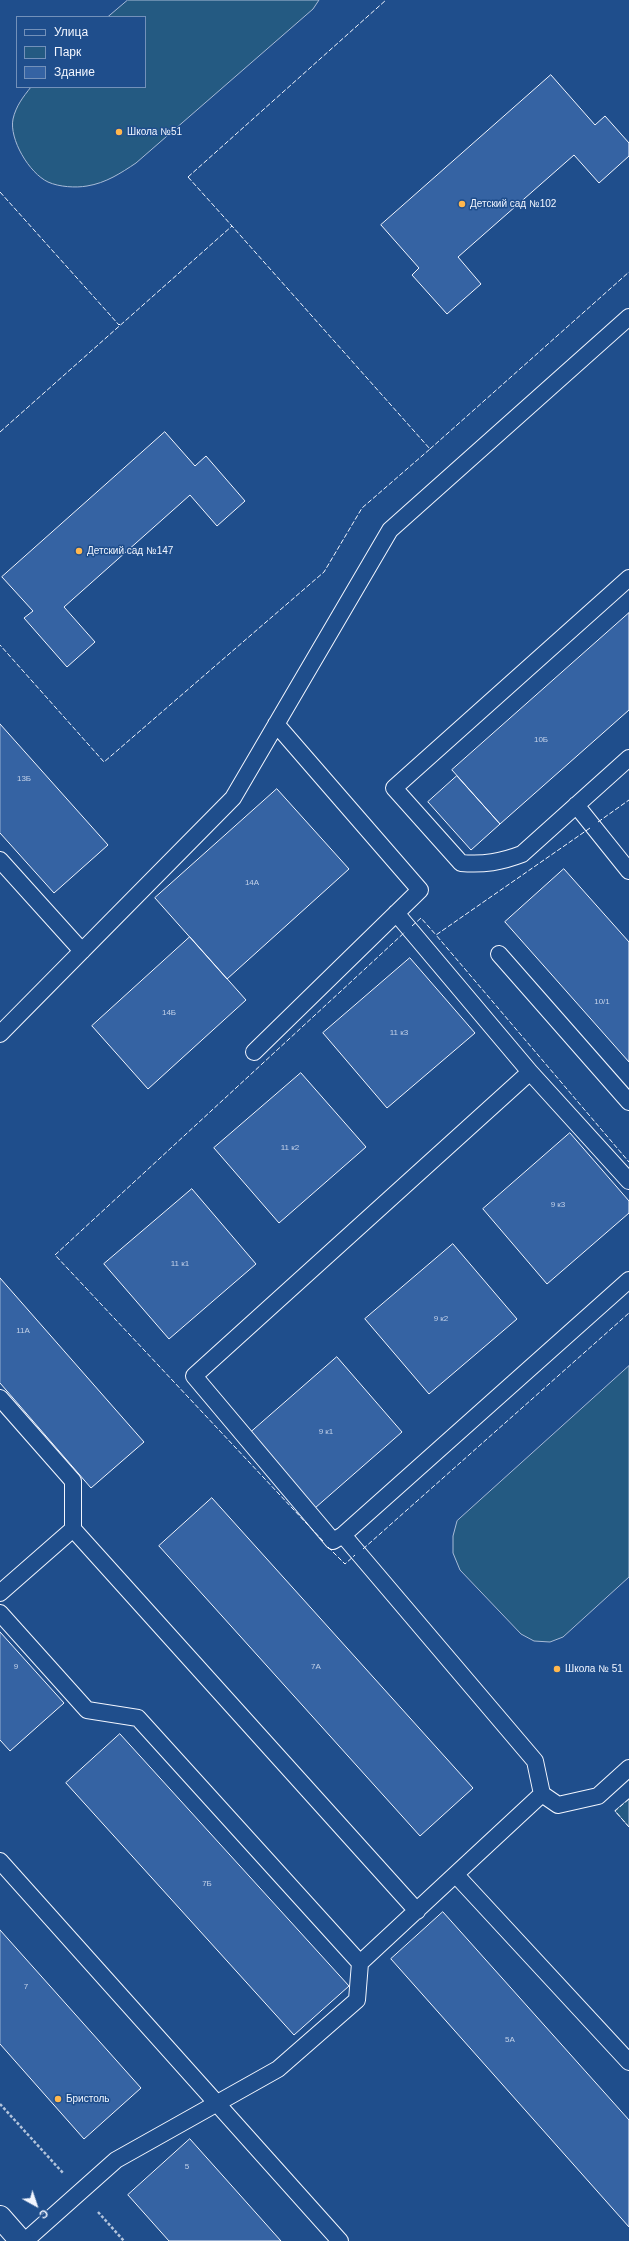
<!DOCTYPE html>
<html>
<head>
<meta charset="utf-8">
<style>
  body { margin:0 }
  #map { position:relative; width:629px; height:2241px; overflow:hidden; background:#1f4e8c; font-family:Arial,sans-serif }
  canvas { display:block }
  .legend { position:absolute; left:16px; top:16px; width:130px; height:72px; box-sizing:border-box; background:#1f4e8c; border:1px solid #7391ba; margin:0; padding:5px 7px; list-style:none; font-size:12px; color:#f2f6ff }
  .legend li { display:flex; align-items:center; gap:8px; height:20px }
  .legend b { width:20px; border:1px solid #7391ba }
  .north { position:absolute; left:16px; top:2185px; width:40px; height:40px; -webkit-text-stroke:3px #1f4e8c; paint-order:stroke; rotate:140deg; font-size:11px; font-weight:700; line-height:16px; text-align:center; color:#f2f6ff }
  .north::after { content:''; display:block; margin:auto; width:14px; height:18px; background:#f2f6ff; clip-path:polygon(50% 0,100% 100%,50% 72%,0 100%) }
</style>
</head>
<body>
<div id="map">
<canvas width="629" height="2241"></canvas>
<ul class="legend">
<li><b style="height:5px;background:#1f4e8c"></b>Улица</li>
<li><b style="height:11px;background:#245a82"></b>Парк</li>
<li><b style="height:11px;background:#3563a3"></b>Здание</li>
</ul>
<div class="north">С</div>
</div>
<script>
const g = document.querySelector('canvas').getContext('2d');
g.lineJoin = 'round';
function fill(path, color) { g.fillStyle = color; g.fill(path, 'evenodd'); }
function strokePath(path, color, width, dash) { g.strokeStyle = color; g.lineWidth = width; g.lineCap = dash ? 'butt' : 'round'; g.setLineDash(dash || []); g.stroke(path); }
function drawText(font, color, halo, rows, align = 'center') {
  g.font = font + ' Arial,sans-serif'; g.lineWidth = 3; g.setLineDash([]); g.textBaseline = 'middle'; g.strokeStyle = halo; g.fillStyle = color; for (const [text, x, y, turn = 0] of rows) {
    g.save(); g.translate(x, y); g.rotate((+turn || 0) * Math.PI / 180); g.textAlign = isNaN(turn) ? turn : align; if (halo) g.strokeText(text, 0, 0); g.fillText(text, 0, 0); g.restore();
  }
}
const green = new Path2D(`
  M128,0H319L313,9L136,163C121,173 106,183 87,186C76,188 59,187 48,182C29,173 9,139 13,119C16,106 23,97 31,87H145V17H108Z
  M629,1366V1577L563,1637L550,1642L534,1641L521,1634L460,1570L453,1553V1536L457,1521Z
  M629,1799V1827L615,1811Z`);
fill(green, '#245a82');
strokePath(green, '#a8bbd7', 1);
const building = new Path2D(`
  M551,75L595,125L605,116L629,143V156L599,183L574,155L458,257L481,284L447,314L412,275L419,268L381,225Z
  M165,432L195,466L206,456L245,501L217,526L190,495L64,607L95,642L67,667L24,618L33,611L2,577Z
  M629,613V710L500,824L452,770Z
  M0,724L108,845L54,893L0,833Z
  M457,776L500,824L471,850L428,802Z
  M277,789L349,869L227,979L155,898Z
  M564,869L629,942V1062L505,922Z
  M190,937L246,1000L148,1089L92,1026Z
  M410,958L475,1033L387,1108L323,1033Z
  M301,1073L366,1147L279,1223L214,1148Z
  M570,1133L629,1201V1213L547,1284L483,1209Z
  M192,1189L256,1264L169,1339L104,1264Z
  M453,1244L517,1319L429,1394L365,1319Z
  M0,1278L144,1442L91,1488L0,1383Z
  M337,1357L402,1432L315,1508L250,1433Z
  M212,1498L473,1788L420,1836L159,1546Z
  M0,1632L64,1703L10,1751L0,1740Z
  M120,1734L349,1986L294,2035L66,1783Z
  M443,1912L629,2120V2227L391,1959Z
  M0,1930L141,2088L84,2139L0,2044Z
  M190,2139L281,2241H169L128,2195Z`);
fill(building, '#3563a3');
strokePath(building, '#f2f6ff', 1);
const service = new Path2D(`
  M629,578L394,788L461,863C484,865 501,862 522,854L629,758
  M576,805L629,871
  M0,860L82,951
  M499,954L629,1102
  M0,1034L233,798L390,530L629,317
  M254,1052L420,890L276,724
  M530,1072L629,1181
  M0,1398L73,1481V1529L417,1911
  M343,1535L333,1541L194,1376L530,1072L396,913
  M0,1593L73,1529
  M0,1613L87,1710L138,1718L360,1963L357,2000L278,2069L116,2160L25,2241
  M542,1794L535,1761L343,1535L629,1280
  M0,1861L340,2241
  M456,1875L629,2062
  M360,1963L542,1794L558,1805L598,1796L629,1768`);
const tertiary = new Path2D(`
  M0,2217L21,2241`);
strokePath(service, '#f2f6ff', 18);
strokePath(tertiary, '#f2f6ff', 24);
strokePath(new Path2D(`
  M0,2104L63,2173
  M98,2212L124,2241`), '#b3c4dc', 2.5, [3, 2]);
strokePath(service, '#1f4e8c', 16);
strokePath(tertiary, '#1f4e8c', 22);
strokePath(new Path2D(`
  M188,177L232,226
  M188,177L386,0
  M0,192L119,325L120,324
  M0,432L232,226L430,449L362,508L324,572L104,762L0,645
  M430,449L629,272
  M598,822L629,800
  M590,828L436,935L629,1162
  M412,926L421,918L436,935
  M323,1541L55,1255L405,932
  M328,1547L345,1564L355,1555
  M363,1549L629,1313
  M629,1799L615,1811L629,1827`), '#f2f6ff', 1, [5, 2]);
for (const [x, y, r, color] of [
  [119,132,4,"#ffb74d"],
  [462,204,4,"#ffb74d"],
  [79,551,4,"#ffb74d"],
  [557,1669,4,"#ffb74d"],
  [58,2099,4,"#ffb74d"]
]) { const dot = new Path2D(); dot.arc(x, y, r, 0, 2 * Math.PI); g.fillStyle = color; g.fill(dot); strokePath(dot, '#1f4e8c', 1.5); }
drawText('8px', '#c3d1e8', null, [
  ["10Б",541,740],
  ["13Б",24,779],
  ["14А",252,883],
  ["10/1",602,1002],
  ["14Б",169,1013],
  ["11 к3",399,1033],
  ["11 к2",290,1148],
  ["9 к3",558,1205],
  ["11 к1",180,1264],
  ["9 к2",441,1319],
  ["11А",23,1331],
  ["9 к1",326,1432],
  ["9",16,1667],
  ["7А",316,1667],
  ["7Б",207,1884],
  ["7",26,1987],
  ["5А",510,2040],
  ["5",187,2167]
]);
drawText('10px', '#f2f6ff', '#1f4e8c', [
  ["Школа №51",127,132],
  ["Детский сад №102",470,204],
  ["Детский сад №147",87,551],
  ["Школа № 51",565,1669],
  ["Бристоль",66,2099]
], 'left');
</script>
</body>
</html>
